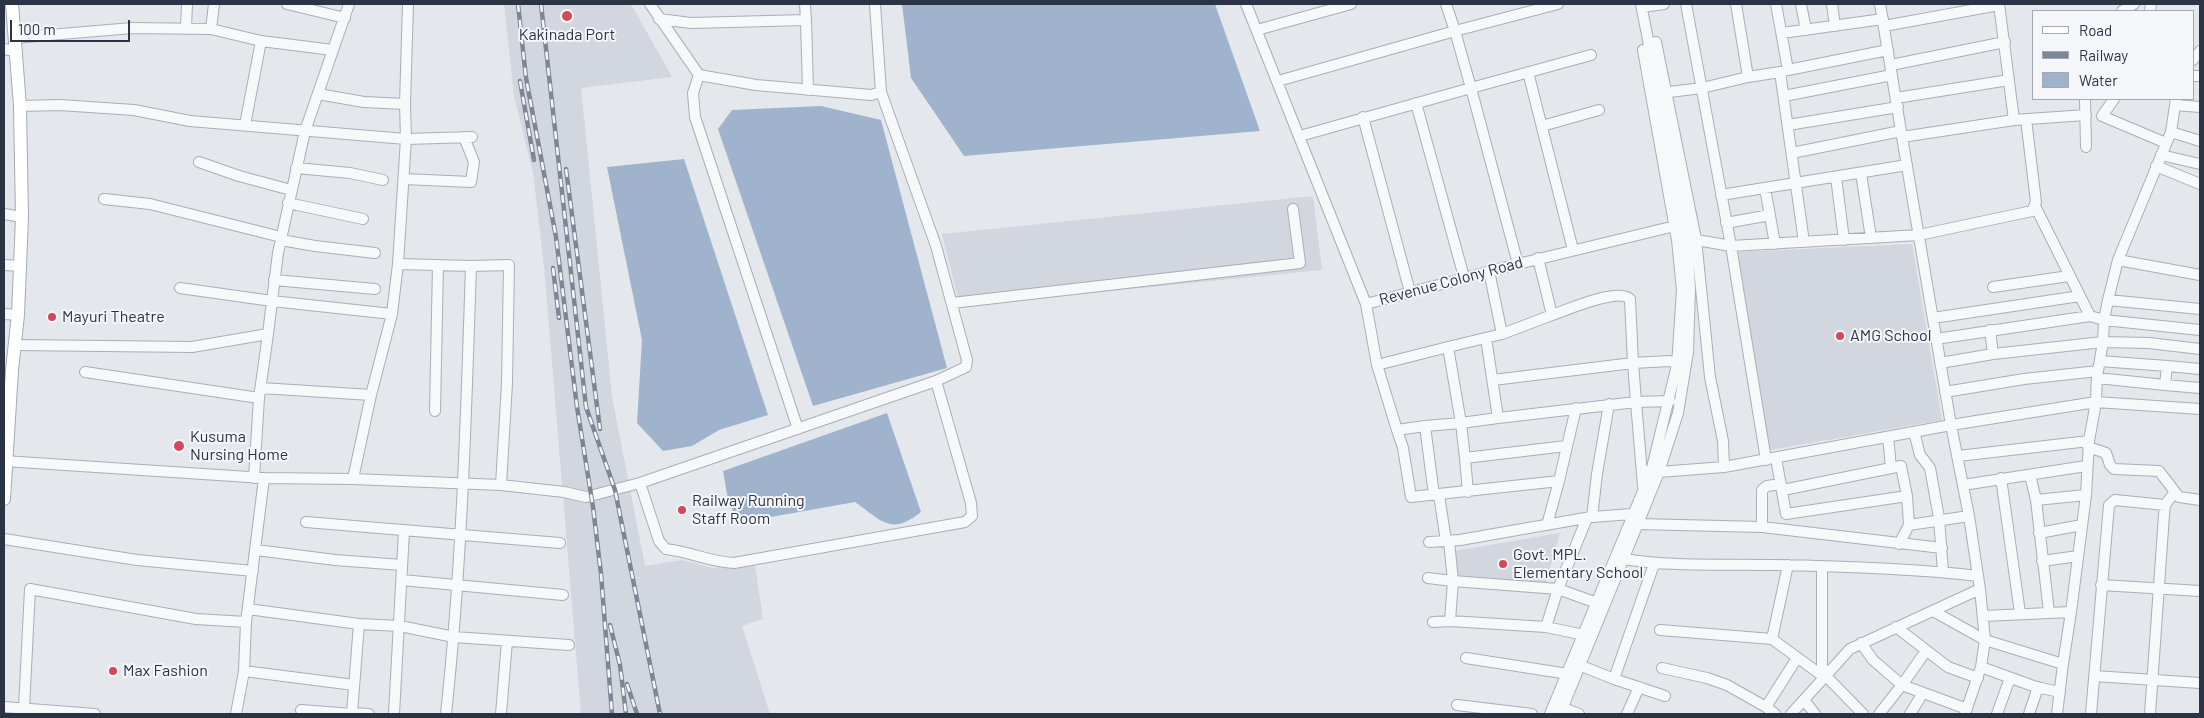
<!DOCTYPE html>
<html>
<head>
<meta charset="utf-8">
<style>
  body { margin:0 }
  #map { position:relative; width:2204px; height:718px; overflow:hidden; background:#e4e7ec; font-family:Barlow,sans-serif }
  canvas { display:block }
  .frame { position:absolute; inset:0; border:5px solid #2b3445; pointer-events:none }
  .legend { position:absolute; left:2032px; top:10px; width:162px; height:90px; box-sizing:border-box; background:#f4f6f9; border:1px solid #a4a8b1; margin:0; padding:6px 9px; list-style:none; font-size:15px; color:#2b3445 }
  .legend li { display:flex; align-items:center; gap:10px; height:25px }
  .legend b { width:25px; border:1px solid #a4a8b1 }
  .scale { position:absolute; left:10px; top:20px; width:120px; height:22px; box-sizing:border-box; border:2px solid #2b3445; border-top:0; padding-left:6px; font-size:15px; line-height:18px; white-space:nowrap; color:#2b3445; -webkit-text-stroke:4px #f4f6f9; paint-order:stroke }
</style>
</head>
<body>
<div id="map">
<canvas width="2204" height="718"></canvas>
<div class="frame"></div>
<ul class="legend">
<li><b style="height:6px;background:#fff"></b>Road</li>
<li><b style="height:6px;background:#7d8696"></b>Railway</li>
<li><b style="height:14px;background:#9fb4cc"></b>Water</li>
</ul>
<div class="scale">100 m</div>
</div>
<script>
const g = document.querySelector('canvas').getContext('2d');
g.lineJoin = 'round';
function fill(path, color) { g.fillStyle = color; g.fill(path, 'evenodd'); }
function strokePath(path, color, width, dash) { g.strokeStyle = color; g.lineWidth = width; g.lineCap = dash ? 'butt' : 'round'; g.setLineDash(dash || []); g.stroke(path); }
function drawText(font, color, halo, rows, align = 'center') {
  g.font = font + ' Barlow,sans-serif'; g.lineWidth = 4; g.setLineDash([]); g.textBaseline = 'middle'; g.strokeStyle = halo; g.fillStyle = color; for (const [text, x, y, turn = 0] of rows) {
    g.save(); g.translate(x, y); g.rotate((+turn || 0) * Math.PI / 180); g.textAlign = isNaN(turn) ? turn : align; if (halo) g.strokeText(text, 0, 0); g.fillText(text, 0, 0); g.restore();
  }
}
fill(new Path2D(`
  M504,4H631L672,77L581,88L612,397L645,566L683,560L713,568L755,565L763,619L742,626L770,714H581L544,266L533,173L514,96Z
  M1313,196L1322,270L960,306L942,234Z
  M1912,244L1942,420L1770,450L1738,252Z
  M1560,533L1545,586L1454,578V551Z`), '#d2d6de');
fill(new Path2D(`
  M902,4H1215L1260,131L964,156L911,78Z
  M821,106L881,120L947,368L813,406L718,129L732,110Z
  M684,159L768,415L719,430L692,446L663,451L637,423L642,340L607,167Z
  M887,413L921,512C891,536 882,521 855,502L737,523L727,494L723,471Z`), '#9fb4cc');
const minor = new Path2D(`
  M287,4L345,18
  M650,4L699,75L756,85L871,95L881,92L875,4
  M805,4L806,20
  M1246,4L1366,304L1518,264L1675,226
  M1686,4L1731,246L1691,239
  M1736,4L1748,77L1780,72
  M1776,4L1788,70L1780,72L1804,242
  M1801,4L1806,30
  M1832,4L1835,26
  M1880,4L1902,137
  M1999,4L2014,120
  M1642,7L1664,4
  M2122,11L2134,4
  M2150,11L2151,4
  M659,19L691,23L806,20L808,90
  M1884,26L1999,5
  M186,28L187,4
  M211,29L214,4
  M1257,30L1351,4
  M1782,33L1883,19
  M14,38L132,28L211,29L261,41L333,50L349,4
  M1656,42L1696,239L1710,377L1723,441L1724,467
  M4,49L15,51
  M2193,60L2200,51
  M1891,65L2005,42
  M1788,70L1888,50
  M1528,72L1573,250
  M699,75L693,93L695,117L798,429
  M2193,76H2200
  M1278,81L1455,31L1446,4
  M1661,93L1702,88L1748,77
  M318,94L364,102L405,104L408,4
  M1784,96L1892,75
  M1896,98L2009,80
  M2085,99L2086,147
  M2114,99L2102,116L2166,143
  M1416,103L1464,277
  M2175,105L2200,107
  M20,106L60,105L134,110L190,121L406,139L405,104
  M1363,117L1410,292
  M245,125L261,41
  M1788,125L1898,107
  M1542,126L1599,110
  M2171,132L2200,141
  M1300,136L1471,88L1455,31L1558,4
  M1792,153L1901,131
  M2161,155L2200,164
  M199,162L239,176L291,190
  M2156,166L2200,184
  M296,168L350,173L383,180
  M1861,173L1871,238
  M1836,177L1844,240
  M404,179L471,182L474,162L464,137
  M1765,188L1775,244
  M1721,195L1907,165
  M104,199L150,204L281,237
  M288,203L363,219
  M2035,206L2080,296
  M4,214L22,217
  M1726,223L1770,215
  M281,240L315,246L375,253
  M2118,260L2200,275
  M398,264L471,266L509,265L507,383L501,485
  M1518,264L1471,88L1591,55
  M4,265L20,266
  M274,280L375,289
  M1993,287L2069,276
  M180,288L272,301L278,253L305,131L333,50
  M2108,300L2118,260L2171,132L2176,99
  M952,303L1300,263L1293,209
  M1366,304L1377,365L1397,430L1425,426
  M2200,309L2108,300L2104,320L2200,330
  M4,314L18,315
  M1552,315C1567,310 1618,287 1630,299L1633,363L1669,361L1677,363
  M1933,318L2080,296L2090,316L1936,339
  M1502,334L1552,315L1538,258
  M1486,338L1498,418L1636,402L1633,363L1493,380
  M15,345L192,347L268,334L272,301L392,314L398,264L406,139L472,137
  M1993,354L2103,342L2104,320L2090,316
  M1940,363L1993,354L1990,330
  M1377,365L1448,347
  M2167,366L2200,369
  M85,372L259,398
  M2097,372L2096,402L2200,409
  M2097,378L2165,385L2167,366L2100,361
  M2165,385L2200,388
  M261,388L371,395
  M1945,392L2024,379L2098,371L2103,342L2149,343L2200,349
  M1609,404L1597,474L1592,517L1632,514
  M435,411L438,265
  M1397,430L1403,448L1411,497L1559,481L1576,408
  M1914,432L1920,455L1930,468L1939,518L1943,572
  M1888,437L1891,467
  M2088,447L2106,453L2110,465L2114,469L2159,471L2179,497L2200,500
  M1958,456L2089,441L2096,402L1951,425L1969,516L1978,576
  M1465,458L1461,423L1498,418
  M1776,458L1786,514L1907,496L1901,466L1783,490
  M1766,460L1731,246L1919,235L2032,211L2036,202L2026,119
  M4,461L264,478L353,479L501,485L564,492L586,497L640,483L936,381L966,367L967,360L936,246L881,92
  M1651,469L1659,472L1724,467L1951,425L1902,137L2014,120L2086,115
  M2030,475L2036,500
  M254,478L259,398L268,334
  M2001,478L2020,613
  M353,479L371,395L392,314
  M640,483L659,541L666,549C691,552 710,562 734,563L965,522L972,516L971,503L936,381
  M1963,485L2086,466
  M1643,486L1636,402L1670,401
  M1468,492L1465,458L1566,446
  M1434,495L1425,426L1461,423L1448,347L1502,334L1489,271
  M1439,495L1446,541
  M1907,496L1909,525L1969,516
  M306,522L560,543
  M1638,524L1762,527L1942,548
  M1547,525L1559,481
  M1762,527V490L1767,486L1781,484
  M2039,533L2082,525
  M4,539L137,560L253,571
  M1449,541L1453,581L1558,589L1587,518
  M1429,542L1460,540L1591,517
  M1899,544L1909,525
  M256,550L335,560L402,565
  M1624,559C1673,567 1723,564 1772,565C1841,566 1910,568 1978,576L1980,589L1850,649L1791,714
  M2042,561L2078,556
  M1788,565L1772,639L1824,677
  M1822,567V664L1824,677
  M1428,578L1453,581L1450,621L1546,627L1558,589L1597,603
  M402,580L563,595
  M2101,585L2200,591
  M1980,589L1985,640
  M248,609L359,624
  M1933,611L1985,640
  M2049,612L2036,500L2086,495
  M2071,612L2086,495L2089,441
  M1983,616L2071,612L2063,664
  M1433,622L1450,621
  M1546,627L1584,635
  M1896,627L1948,667L1978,678
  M1660,630L1772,639
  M1861,643L1873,660L1902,685L1879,714
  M1926,651L1902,685L1967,709
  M1466,658L1568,674
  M1579,665L1614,679L1665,696
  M1981,667L2036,687L2060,692
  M1662,668L1707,678L1727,685L1766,707
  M244,671L354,685
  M1826,676L1863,714
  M2094,676L2200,683
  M1614,679L1654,564
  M1804,700L1815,714
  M1457,705L1532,714
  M1558,706L1579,714
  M4,707L95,714
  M24,708L30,589L196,619L246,622
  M301,710L352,714
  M236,714L244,671L246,622L264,478
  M369,714L352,713L359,624L400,626L454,637L569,645
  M394,714L404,531
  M446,714C462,565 466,416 471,266
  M501,714L507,641
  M1550,714L1651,472L1677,365L1682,290L1677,240L1643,50
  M1560,714L1659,472L1678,413L1688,352L1690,288L1687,239L1641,4
  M1627,714L1639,687
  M1775,714L1766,707L1797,658
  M1910,714L1923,693
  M1965,714L1981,667L1985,640L2063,664L2057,714
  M1997,714L2010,678
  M2029,714L2038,687
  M2091,714L2109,505L2115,500L2165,505
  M2150,714L2164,515L2165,505L2174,493`);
const major = new Path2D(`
  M4,499L12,370L18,315L22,217L20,106L12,4`);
strokePath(minor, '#a9aeb7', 12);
strokePath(major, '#a3abb8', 14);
strokePath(minor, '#f7f8fa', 10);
strokePath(major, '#fff', 12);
const rail = new Path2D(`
  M518,4L526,78L556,237L577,407L593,507L601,574L612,714
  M541,4L586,407L615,490L660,714
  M520,81L534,160
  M566,169L600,429
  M553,268L559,318
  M610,625L620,665L626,714
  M627,684L637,714`);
strokePath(rail, '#7d8696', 4.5);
strokePath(rail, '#f4f6f9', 2.5, [8]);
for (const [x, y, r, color] of [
  [567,16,6,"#d1495b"],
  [52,317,5,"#d1495b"],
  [1840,336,5,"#d1495b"],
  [179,446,6,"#d1495b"],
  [682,510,5,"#d1495b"],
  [1503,564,5,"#d1495b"],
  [113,671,5,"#d1495b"]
]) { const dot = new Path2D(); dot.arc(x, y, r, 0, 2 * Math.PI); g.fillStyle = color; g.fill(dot); strokePath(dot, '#f4f6f9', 2); }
drawText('16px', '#2b3445', '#f4f6f9', [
  ["Kakinada Port",567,35,"center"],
  ["Mayuri Theatre",62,317],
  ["AMG School",1850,336],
  ["Kusuma",190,437],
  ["Nursing Home",190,455],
  ["Railway Running",692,501],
  ["Staff Room",692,519],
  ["Govt. MPL.",1513,555],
  ["Elementary School",1513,573],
  ["Max Fashion",123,671]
], 'left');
drawText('16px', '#2b3445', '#f4f6f9', [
  ["Revenue Colony Road",1451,281,-15]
]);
</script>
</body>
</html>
